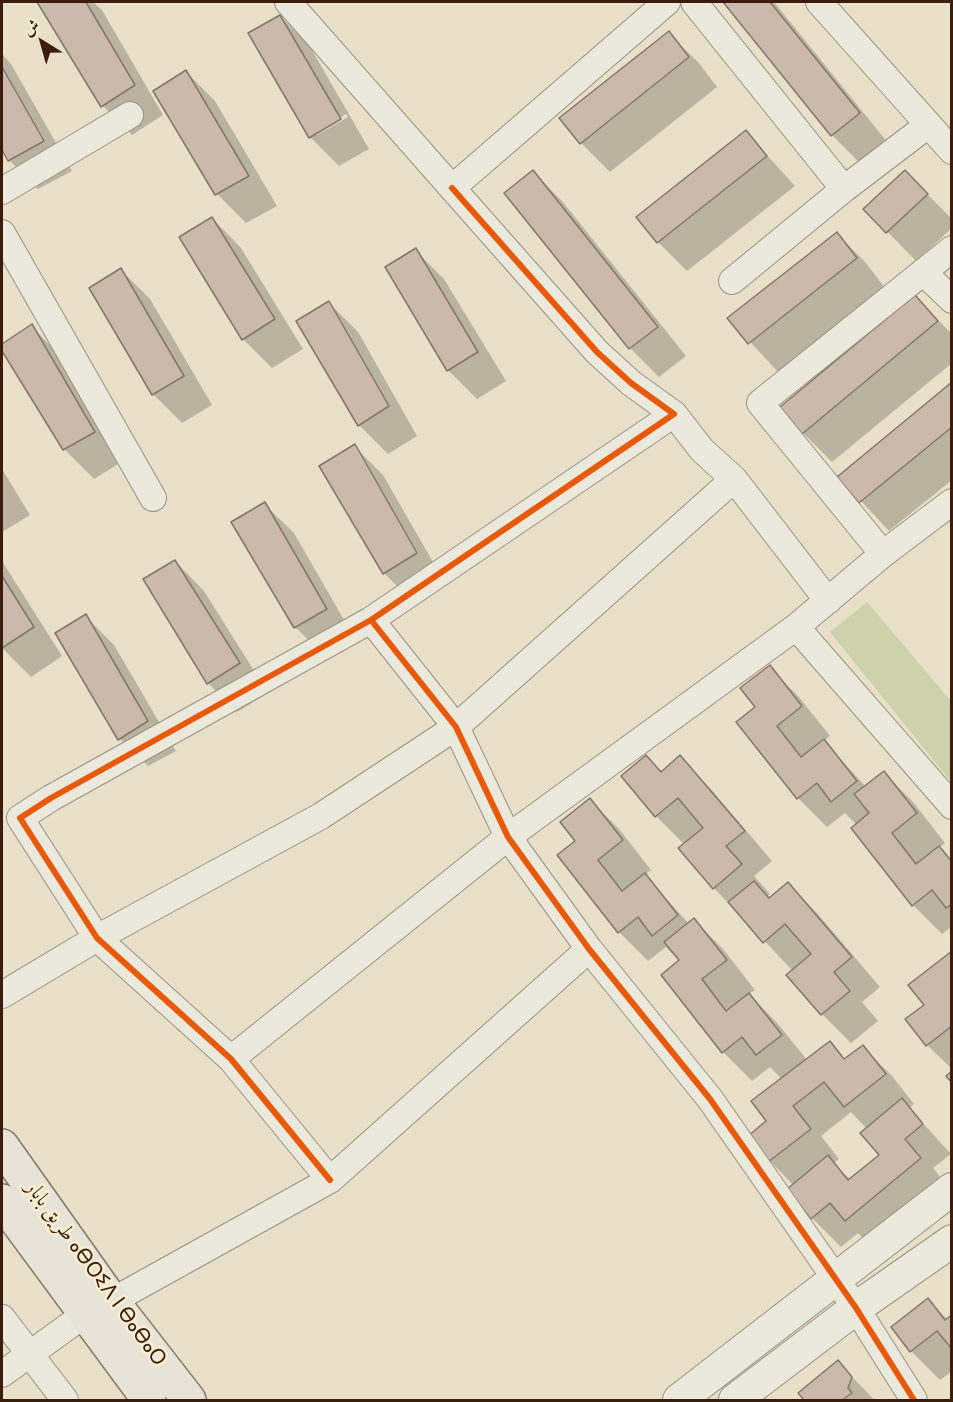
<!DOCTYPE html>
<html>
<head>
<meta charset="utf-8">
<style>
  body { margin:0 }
  #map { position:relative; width:953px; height:1402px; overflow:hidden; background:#e8e0c9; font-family:"Libre Bodoni",Amiri,serif }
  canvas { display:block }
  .frame { position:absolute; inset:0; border:3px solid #3c1d0d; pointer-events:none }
  .north { position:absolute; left:12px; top:12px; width:60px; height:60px; -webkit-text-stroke:4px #f8efd3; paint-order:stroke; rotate:323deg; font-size:16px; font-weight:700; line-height:24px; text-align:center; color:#3c1d0d }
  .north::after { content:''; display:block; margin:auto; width:21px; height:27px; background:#3c1d0d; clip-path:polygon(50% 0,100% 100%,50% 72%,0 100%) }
</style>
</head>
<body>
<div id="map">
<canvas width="953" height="1402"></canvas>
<div class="frame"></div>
<div class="north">ش</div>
</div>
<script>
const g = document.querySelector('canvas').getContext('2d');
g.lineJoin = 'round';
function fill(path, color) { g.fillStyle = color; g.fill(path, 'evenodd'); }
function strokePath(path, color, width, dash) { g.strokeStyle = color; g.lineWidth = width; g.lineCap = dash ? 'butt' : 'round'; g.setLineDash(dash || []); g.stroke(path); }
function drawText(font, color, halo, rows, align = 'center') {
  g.font = font + ' "Libre Bodoni",Amiri,"Noto Sans Tifinagh",serif'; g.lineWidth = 5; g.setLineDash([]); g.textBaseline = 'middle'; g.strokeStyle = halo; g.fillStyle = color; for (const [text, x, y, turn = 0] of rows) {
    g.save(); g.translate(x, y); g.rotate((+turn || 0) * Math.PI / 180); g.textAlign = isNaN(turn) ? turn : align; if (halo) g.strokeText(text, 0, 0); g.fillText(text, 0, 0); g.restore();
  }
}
fill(new Path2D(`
  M867,602L951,701V782L830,632Z`), '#cdd2ac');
fill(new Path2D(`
  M39,2H93L102,10L163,115L132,135L103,106Z
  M725,2H774L888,143L861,164L832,135Z
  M280,16L309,45L369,149L339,166L310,137ZM346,114L348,117L317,135V132Z
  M668,33L698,62L717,87L610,172L581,143Z
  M2,54L11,64L72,171L38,189L9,160L2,147Z
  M186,72L215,101L277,206L246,223L217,194L155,91Z
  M746,132L795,186L687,271L658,242Z
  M533,172L562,201L686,356L659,377L630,348L506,193Z
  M905,172L952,219V228L916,261L865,209Z
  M212,218L241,248L303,349L272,368L243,339Z
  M837,234L866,263L885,288L778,372L729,319Z
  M415,250L444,279L506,381L477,399L448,370Z
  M121,270L150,299L212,405L182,423L153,394Z
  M915,297L952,334V363L832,462L803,433Z
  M329,303L358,332L417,436L388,454L359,425Z
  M31,326L60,355L123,461L94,479L65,450L2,348V346Z
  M952,384V480L889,531L839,477Z
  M354,446L383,475L445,583L413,602L384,573Z
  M2,469L30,515L2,532Z
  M264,504L294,533L355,639L325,656L295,627Z
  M2,561L62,656L31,677L2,648Z
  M175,561L204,591L268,693L237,712L208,683Z
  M85,616L114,645L176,751L148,766L118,737Z
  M769,667L798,696L830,736L824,741L866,787L884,773L913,802L945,843L939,848L952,860V926L942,934L913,905L857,825L845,813L827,827L798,798L738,722L757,707Z
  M646,757L663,773L680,758L709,787L772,861L754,876L770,894L767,896L770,899L788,884L817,913L880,987L862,1002L878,1021L851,1043L822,1014L793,971L714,888L681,849L685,845L656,816Z
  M590,800L619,829L651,870L645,875L689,924L694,920L723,949L755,990L749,994L778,1024L807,1060L829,1043L846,1060L863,1047L892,1076L914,1104L909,1108L951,1154L933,1168L949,1188L875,1249L858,1233L841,1247L812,1218L794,1186L770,1161L750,1136L769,1122L782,1079L770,1067L752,1081L723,1052L680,962L666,947L648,961L619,932L577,841ZM851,1112L867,1129L881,1155L851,1180L833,1163L839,1159L821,1136Z
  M952,953V1069L927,1045L926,1005Z
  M928,1300L948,1320L952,1317V1371L940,1380L911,1351Z
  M837,1362L866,1391L874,1400H806L800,1393Z`), '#0003');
const building = new Path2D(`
  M37,2H86L135,85L101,107Z
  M723,2H770L860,113L831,136Z
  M280,15L341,119L309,138L248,33Z
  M669,31L689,57L580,144L559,118Z
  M2,67L44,141L8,161L2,150Z
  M186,70L249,176L215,195L153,91Z
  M746,130L767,156L657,243L636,217Z
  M533,170L658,327L629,349L504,193Z
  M905,170L928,194L886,233L863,209Z
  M212,217L275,319L242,340L179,237Z
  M837,232L857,258L748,344L727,318Z
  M416,248L478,352L447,371L385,267Z
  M121,268L184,376L152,395L89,288Z
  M915,295L938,321L802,434L780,407Z
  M329,301L389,406L358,426L296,321Z
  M32,324L95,432L63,450L2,351V344Z
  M952,382V427L859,503L837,477Z
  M355,444L417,553L383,574L319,466Z
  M265,502L327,609L294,628L231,522Z
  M175,560L240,663L207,684L143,579Z
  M2,576L34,627L2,648Z
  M86,614L148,721L118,740L55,633Z
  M770,665L802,706L777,726L801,757L824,739L857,781L831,802L817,783L797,799L736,722L755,707L740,688Z
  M646,755L661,772L680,755L745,831L726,846L742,864L713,889L678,848L703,828L678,798L655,817L621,776Z
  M884,771L917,813L892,833L916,864L939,846L952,862V904L946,908L932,890L912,906L851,828L869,813L854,794Z
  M590,798L623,840L598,860L622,891L645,873L678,915L652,936L638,917L618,933L557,855L575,841L560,822Z
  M754,881L769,898L788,882L852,957L834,972L850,991L821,1015L786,975L811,954L785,924L763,943L728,902Z
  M694,918L727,960L702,979L726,1011L749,993L782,1035L756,1055L742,1037L722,1053L661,975L679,960L664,942Z
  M952,951V1026L926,1046L905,1019L924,1005L908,985Z
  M830,1041L844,1059L863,1045L886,1074L844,1107L824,1082L793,1106L811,1129L768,1162L748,1136L766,1121L751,1101Z
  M952,1071V1083L946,1076Z
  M902,1098L923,1124L905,1139L921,1158L845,1221L830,1203L811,1219L787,1189L828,1155L848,1180L879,1155L860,1133Z
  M928,1298L945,1320L952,1315V1349L937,1331L910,1352L891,1327Z
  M838,1360L852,1377L848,1388L852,1393L842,1400H804L798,1393Z`);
fill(building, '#cbb9ac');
strokePath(building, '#81786a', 1.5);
const minor = new Path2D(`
  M288,2L452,188L667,2
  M694,2L844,189
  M819,2L952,151
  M2,191L130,115
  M2,233L153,498
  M923,272L952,300
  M732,281L844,189L928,125
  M674,414L702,450L734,479L828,601
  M883,554L760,403L952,249
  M371,620L456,727L508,837L589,949L710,1099L856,1308L914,1400
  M796,627L952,806
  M2,995L97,938L321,816L456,727L734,479
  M231,1059L508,837L796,627L883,554L952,502
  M330,1180L231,1059L97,938L20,818L51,798L371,620L674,414L631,383L597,352L452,188
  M112,1301L330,1180L589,949
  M2,1318L65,1400
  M2,1374L84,1315`);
const tertiary = new Path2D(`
  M679,1400L952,1189
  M735,1400L856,1308L952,1241`);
const primary = new Path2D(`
  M2,1146L112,1301L189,1400
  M2,1201L149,1400`);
strokePath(minor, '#9a9183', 28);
strokePath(tertiary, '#9a9183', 34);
strokePath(primary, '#81786a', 36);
strokePath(minor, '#ebe8dc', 26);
strokePath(tertiary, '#ebe8dc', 32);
strokePath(primary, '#e8e3d7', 33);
strokePath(new Path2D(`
  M371,620L456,727L508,837L589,949L710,1099L856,1308L914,1400
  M330,1180L231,1059L97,938L20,818L51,798L371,620L674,414L631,383L597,352L452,188`), '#e8590c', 6);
drawText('21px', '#3c1d0d', '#f8efd3', [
  ["طريق بابار ⴰⴱⵔⵉⴷ ⵏ ⴱⴰⴱⴰⵔ",95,1274,54]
]);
</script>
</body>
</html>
